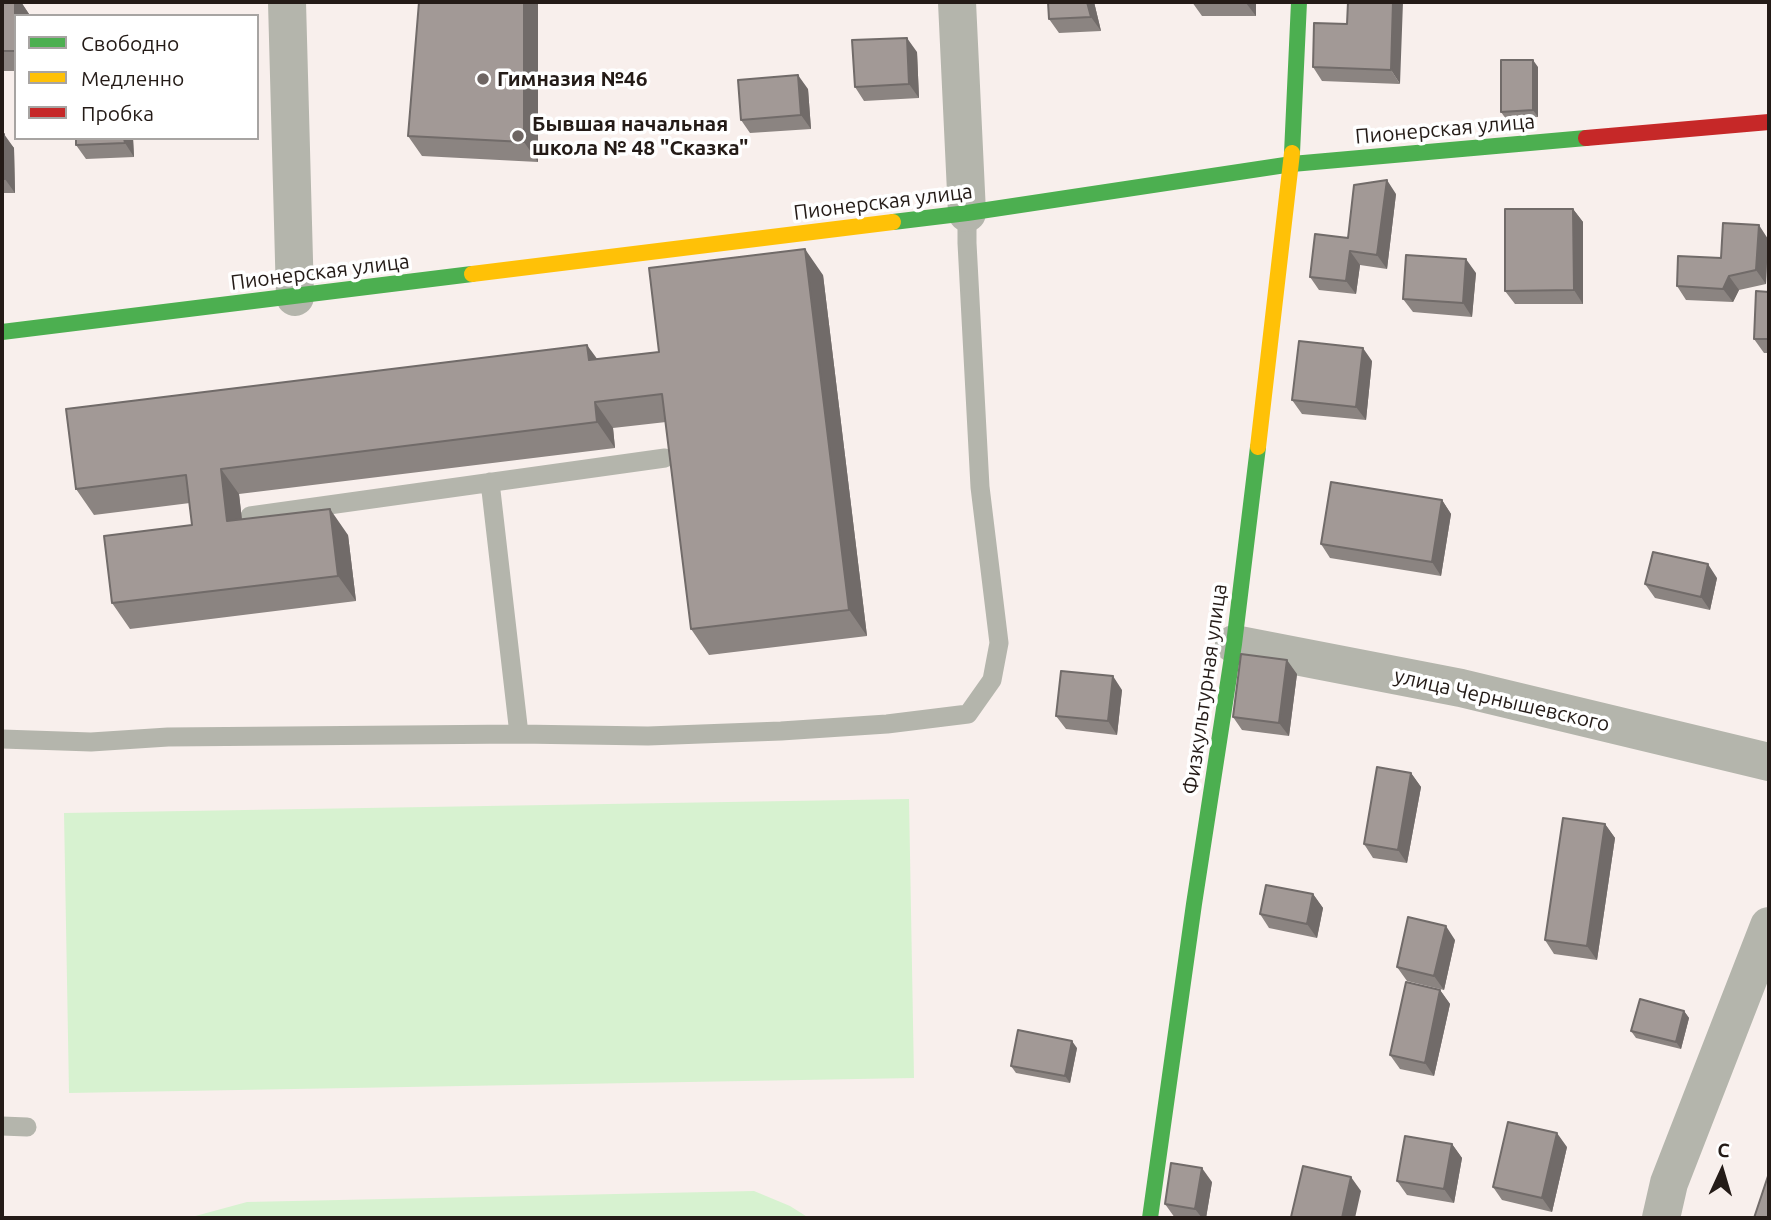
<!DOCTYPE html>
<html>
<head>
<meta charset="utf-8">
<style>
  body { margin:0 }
  #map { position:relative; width:1771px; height:1220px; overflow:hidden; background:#f8efec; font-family:Ubuntu,sans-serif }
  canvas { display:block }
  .frame { position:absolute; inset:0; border:4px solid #241b17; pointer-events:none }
  .legend { position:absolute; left:14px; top:14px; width:245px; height:126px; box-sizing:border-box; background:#fff; border:2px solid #a7a4a2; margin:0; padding:9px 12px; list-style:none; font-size:21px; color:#241b17 }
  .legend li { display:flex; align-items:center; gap:14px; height:35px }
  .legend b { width:35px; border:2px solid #a7a4a2 }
  .north { position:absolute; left:1687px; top:1136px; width:70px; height:70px; -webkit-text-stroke:5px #fff; paint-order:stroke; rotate:4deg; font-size:19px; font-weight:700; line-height:28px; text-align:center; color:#241b17 }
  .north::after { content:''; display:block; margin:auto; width:24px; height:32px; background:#241b17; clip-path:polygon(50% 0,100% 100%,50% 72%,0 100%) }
</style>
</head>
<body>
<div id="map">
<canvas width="1771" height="1220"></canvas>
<div class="frame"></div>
<ul class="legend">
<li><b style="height:9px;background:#4caf50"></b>Свободно</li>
<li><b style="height:9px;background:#ffc107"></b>Медленно</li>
<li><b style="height:9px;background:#c62828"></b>Пробка</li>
</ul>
<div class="north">С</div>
</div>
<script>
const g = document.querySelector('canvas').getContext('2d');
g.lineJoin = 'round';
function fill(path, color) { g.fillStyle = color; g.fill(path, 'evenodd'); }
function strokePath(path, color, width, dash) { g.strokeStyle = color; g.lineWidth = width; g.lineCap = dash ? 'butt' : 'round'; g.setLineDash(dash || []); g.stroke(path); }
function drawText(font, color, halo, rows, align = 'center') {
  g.font = font + ' Ubuntu,sans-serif'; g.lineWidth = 7; g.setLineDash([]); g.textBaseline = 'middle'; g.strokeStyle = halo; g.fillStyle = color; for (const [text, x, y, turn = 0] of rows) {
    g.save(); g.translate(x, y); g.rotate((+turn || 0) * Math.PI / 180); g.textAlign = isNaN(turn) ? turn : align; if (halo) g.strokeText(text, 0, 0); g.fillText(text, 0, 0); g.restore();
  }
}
fill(new Path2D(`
  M909,799L914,1078L69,1093L64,813Z
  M754,1191L790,1206L809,1218H188L247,1202Z`), '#d7f2d0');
strokePath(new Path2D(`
  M490,482L519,734
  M250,516L665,458
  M2,739L91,742L168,737L519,734L648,736L781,731L887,724L968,714L992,680L999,643L980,487L967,243V213
  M2,1126L27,1127`), '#b4b5ac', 19);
strokePath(new Path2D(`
  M287,2L295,297
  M957,2L967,213
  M1234,644L1461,688L1769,762
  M1661,1218L1669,1183L1769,926`), '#b4b5ac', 38);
strokePath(new Path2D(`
  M1292,153L1299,2
  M893,222L967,213L1292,164L1586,138
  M2,332L472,274
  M1150,1218L1194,904L1234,644L1258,447`), '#4caf50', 16);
strokePath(new Path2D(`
  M472,274L893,222
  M1258,447L1292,153`), '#ffc107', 16);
strokePath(new Path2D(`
  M1586,138L1769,122`), '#c62828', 16);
fill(new Path2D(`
  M2,2H21L29,14V16H16V71H2Z
  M419,2H538V162L422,156L408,136Z
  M1048,2H1094L1101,31L1059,33L1049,19Z
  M1192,2H1256V16H1202Z
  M1348,2L1400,84L1322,81L1313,67L1347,24Z
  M917,52L919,98L864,101L855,87Z
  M1538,67V117L1506,119L1501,112Z
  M808,89L811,129L750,133L741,120Z
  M2,135L14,148L15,193H2Z
  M133,138L134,157L86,159L76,145Z
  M1396,194L1387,269L1360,265L1356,294L1319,290L1310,277L1348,238Z
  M1573,209L1583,222V304H1515L1505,291Z
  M1768,239L1766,284L1739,290L1733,302L1686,300L1677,286L1721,258Z
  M1476,273L1472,317L1413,312L1403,299Z
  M823,275L867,636L709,655L691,629L666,422L613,428L615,448L239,494L242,520L348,535L356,601L130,629L112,603L192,525L190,503L94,515L76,489L597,359L659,352Z
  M1769,292V353H1764L1754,339Z
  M1372,361L1366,420L1302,414L1292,400Z
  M1442,500L1451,514L1441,576L1330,558L1321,544Z
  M1717,578L1710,610L1655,598L1645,584Z
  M1297,674L1289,736L1242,730L1233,717Z
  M1122,690L1117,735L1066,729L1056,716Z
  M1411,773L1421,787L1407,863L1373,858L1364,844Z
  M1605,824L1615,838L1597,960L1554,954L1545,940Z
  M1313,894L1323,908L1317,938L1269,928L1260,914Z
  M1455,940L1444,990L1407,981L1397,967Z
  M1440,990L1450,1004L1434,1076L1400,1069L1390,1055Z
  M1684,1011L1689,1018L1681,1049L1636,1038L1631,1031Z
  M1077,1048L1070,1083L1016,1073L1011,1066Z
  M1452,1144L1462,1158L1454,1203L1407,1195L1397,1181Z
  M1567,1147L1552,1212L1502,1200L1493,1187Z
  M1212,1182L1206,1218H1175L1165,1204Z`), '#8b8481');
fill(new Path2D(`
  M15,2H21L29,14V16H16V52Z
  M524,2H538V162L524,142Z
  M1087,2H1094L1101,31L1091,17Z
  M1246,2H1256V16L1246,3Z
  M1393,2H1403L1400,84L1391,70Z
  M907,38L917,52L919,98L909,84Z
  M1533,60L1538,67V117L1533,110Z
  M798,75L808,89L811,129L801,115Z
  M4,134L14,148L15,193L5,179Z
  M124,138H133L134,157L125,143Z
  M1387,180L1396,194L1387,269L1377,255Z
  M1573,209L1583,222V304L1574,290Z
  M1759,225L1768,239L1766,284L1756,270Z
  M805,249L823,275L867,636L849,610Z
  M1350,251L1360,265L1356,294L1346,281Z
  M1466,259L1476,273L1472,317L1463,303Z
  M1729,276L1739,290L1733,302L1723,289Z
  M587,345L606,371L589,360Z
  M1363,348L1372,361L1366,420L1356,407Z
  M595,402L613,428L615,448L597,422Z
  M221,469L239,494L245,547L227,521Z
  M1442,500L1451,514L1441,576L1432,562Z
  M330,509L348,535L356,601L338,576Z
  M1708,564L1717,578L1710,610L1701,597Z
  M1287,660L1297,674L1289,736L1279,723Z
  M1113,676L1122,690L1117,735L1108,721Z
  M1411,773L1421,787L1407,863L1398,850Z
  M1605,824L1615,838L1597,960L1587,946Z
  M1313,894L1323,908L1317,938L1307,924Z
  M1446,926L1455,940L1444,990L1434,976Z
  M1440,990L1450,1004L1434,1076L1425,1063Z
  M1684,1011L1689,1018L1681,1049L1676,1042Z
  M1072,1041L1077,1048L1070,1083L1065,1076Z
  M1557,1133L1567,1147L1552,1212L1542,1198Z
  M1452,1144L1462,1158L1454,1203L1444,1189Z
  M1202,1168L1212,1182L1206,1218H1202L1195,1209Z
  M1351,1177L1361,1191L1355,1218H1342Z`), '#716b69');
const building = new Path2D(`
  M2,2H15V51H2Z
  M419,2H524V142L408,136Z
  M1048,2H1087L1091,17L1049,19Z
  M1192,2H1246V3Z
  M1348,2H1393L1391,70L1313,67L1314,23L1347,24Z
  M907,38L909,84L855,87L852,40Z
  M1501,60H1533V110L1501,112Z
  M798,75L801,115L741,120L738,80Z
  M4,134L5,179H2V135Z
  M76,138H124L125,143L76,145Z
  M1387,180L1377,255L1350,251L1346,281L1310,277L1315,234L1348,238L1354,185Z
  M1505,209H1573L1574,290L1505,291Z
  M1723,223L1759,225L1756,270L1729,276L1723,289L1677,286L1678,256L1721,258Z
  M805,249L849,610L691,629L662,394L595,402L597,422L221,469L227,521L330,509L338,576L112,603L104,536L192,525L186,475L76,489L66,409L587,345L589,360L659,352L649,268Z
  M1406,255L1466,259L1463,303L1403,299Z
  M1756,291L1769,292V339H1754Z
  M1299,341L1363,348L1356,407L1292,400Z
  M1331,482L1442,500L1432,562L1321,544Z
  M1653,552L1708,564L1701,597L1645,584Z
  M1241,654L1287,660L1279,723L1233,717Z
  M1061,671L1113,676L1108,721L1056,716Z
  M1377,767L1411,773L1398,850L1364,844Z
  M1563,818L1605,824L1587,946L1545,940Z
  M1266,885L1313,894L1307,924L1260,914Z
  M1408,917L1446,926L1434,976L1397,967Z
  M1406,982L1440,990L1425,1063L1390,1055Z
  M1640,999L1684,1011L1676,1042L1631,1031Z
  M1018,1030L1072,1041L1065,1076L1011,1066Z
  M1508,1122L1557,1133L1542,1198L1493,1187Z
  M1405,1136L1452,1144L1444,1189L1397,1181Z
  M1171,1163L1202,1168L1195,1209L1165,1204Z
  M1303,1166L1351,1177L1342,1218H1297L1291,1217Z
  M1769,1173V1218H1754Z`);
fill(building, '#a29996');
strokePath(building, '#716b69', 2);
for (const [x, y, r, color] of [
  [483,79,7,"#6e6562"],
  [518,136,7,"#6e6562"]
]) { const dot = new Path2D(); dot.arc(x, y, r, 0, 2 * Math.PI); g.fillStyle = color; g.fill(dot); strokePath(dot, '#fff', 2.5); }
drawText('bold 21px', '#241b17', '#fff', [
  ["Гимназия №46",497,79],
  ["Бывшая начальная",532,124],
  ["школа № 48 \"Сказка\"",532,148]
], 'left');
drawText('21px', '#241b17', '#fff', [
  ["Пионерская улица",1445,129,-5],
  ["Пионерская улица",883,202,-7],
  ["Пионерская улица",320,272,-7],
  ["Физкультурная улица",1205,689,-82],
  ["улица Чернышевского",1502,700,13]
]);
</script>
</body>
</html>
